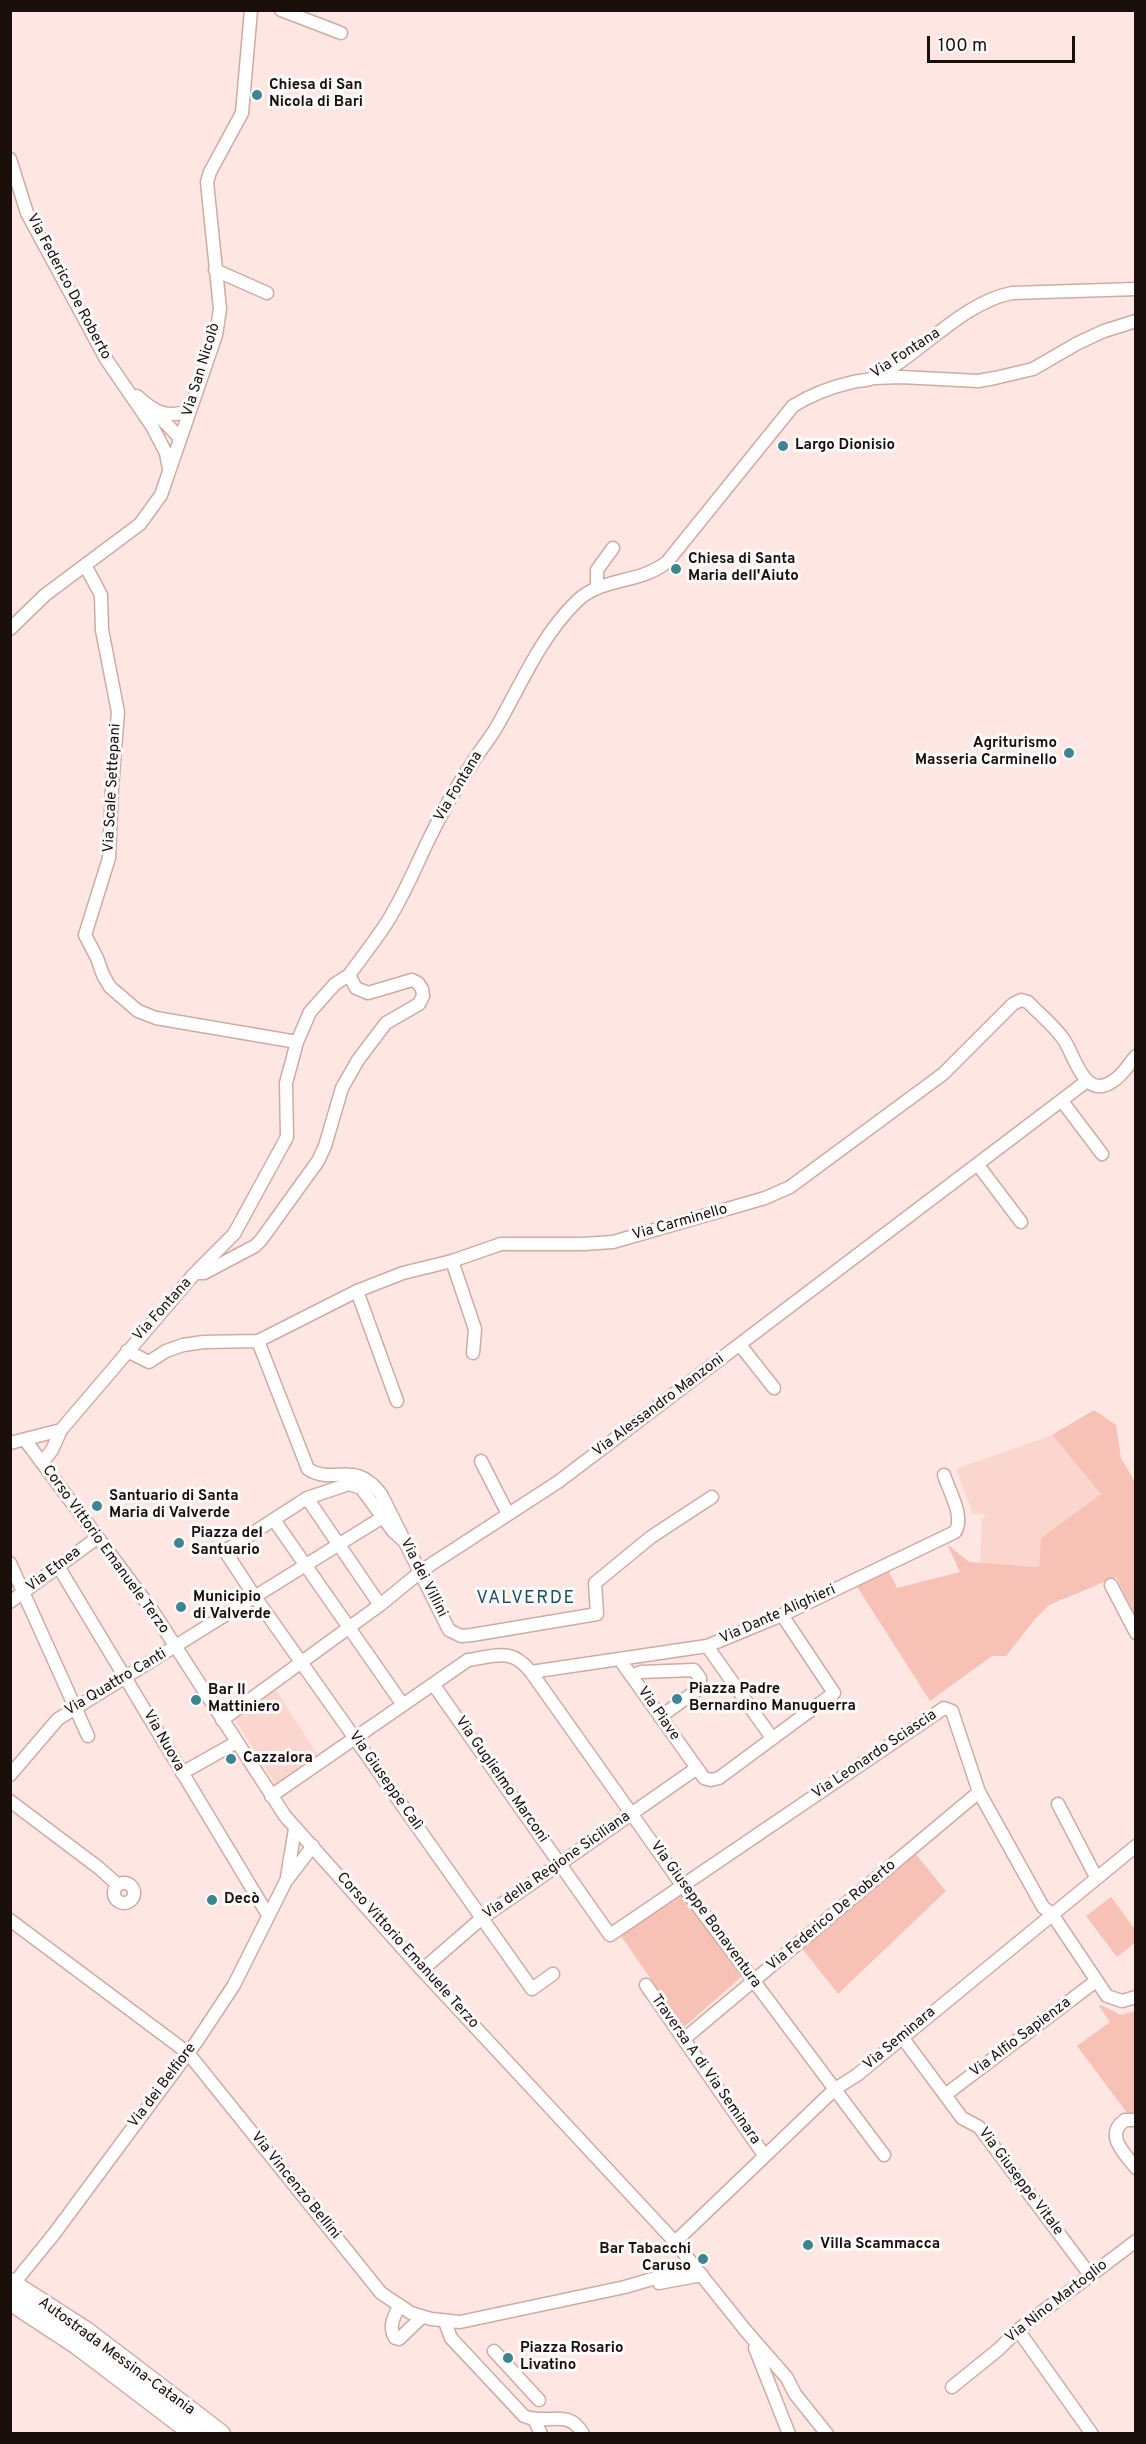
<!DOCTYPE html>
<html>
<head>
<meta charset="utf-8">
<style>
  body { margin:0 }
  #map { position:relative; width:1146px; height:2444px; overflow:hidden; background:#fee7e2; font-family:Overpass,sans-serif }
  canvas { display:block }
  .frame { position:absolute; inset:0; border:12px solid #1b0f0c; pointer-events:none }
  .scale { position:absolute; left:927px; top:36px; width:148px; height:27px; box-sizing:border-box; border:3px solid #1b0f0c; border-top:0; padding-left:8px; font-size:18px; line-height:21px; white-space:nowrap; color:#1b0f0c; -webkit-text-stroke:4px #fafafa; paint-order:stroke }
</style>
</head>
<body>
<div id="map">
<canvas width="1146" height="2444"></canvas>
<div class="frame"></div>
<div class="scale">100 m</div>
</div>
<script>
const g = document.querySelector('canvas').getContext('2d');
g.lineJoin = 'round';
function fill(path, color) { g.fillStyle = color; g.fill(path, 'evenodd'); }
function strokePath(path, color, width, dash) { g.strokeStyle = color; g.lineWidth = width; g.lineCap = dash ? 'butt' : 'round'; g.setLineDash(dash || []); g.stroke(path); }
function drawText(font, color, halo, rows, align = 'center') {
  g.font = font + ' Overpass,sans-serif'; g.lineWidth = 6; g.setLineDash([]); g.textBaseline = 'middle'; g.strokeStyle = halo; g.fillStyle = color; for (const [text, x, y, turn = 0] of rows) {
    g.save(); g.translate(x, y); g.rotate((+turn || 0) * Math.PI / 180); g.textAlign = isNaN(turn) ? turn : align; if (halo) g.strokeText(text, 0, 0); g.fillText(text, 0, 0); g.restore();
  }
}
fill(new Path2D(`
  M1052,1435L1101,1494L1041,1538L1039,1567L980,1563L982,1518H984L985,1514H973L956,1469Z
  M276,1690L319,1757L277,1787L235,1720Z`), '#fbd6ce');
fill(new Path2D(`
  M1094,1410L1116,1425L1121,1458L1135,1482V1615L1116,1577L1049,1605L1036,1618L1006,1656H992L930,1701L856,1585L888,1570L897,1588L960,1572L947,1544L969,1562L1039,1567L1041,1538L1101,1494L1052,1435Z
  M914,1852L946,1891L838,1994L801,1947Z
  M681,1894L741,1977L684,2027L621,1936Z
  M1111,1897L1135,1929V1943L1117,1957L1086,1916Z
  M1101,2005L1121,2015L1135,2011V2114L1127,2113L1077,2046L1110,2022L1099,2006Z`), '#f8c1b5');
const minor = new Path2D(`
  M281,10L341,33
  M10,159L27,213L106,359L152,426L166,453L169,469
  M215,270L267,293
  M875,378L901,377L978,381L995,378L1033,369L1078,343L1104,331L1136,321
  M137,396C153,411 166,419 189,411
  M156,413L180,438
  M85,565L101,595L102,630L118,712L112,788L109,858L85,935L97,958L103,975L110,987L138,1011L156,1018L297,1042
  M597,587V570L613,548
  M10,629L45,595L140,524L161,495L216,335L220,309L207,182L210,172L242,113L251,10
  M1062,1101L1102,1154
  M978,1165L1021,1222
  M452,1261L475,1329L473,1353
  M198,1270L234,1234L287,1137L286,1083L297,1042L310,1012L335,984L349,975
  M357,1291L397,1401
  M258,1341L308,1469C334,1486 354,1458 381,1494L449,1630L461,1636L472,1635L597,1614L595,1583L651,1537L712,1497
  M740,1345L774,1388
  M127,1351L149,1362L166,1351L183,1345L204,1342L258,1341L357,1291L403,1273L452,1261L501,1244H583L613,1242L765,1198L790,1187L943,1074L1013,1004L1021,1000L1028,1002C1039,1014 1055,1026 1064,1040C1075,1056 1084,1101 1113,1081C1122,1076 1129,1064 1136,1056
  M25,1440L152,1610L285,1816L422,1970L675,2242L746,2331L787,2378L795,2394L827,2434
  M10,1443L61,1430
  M481,1461L508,1514
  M42,1463L52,1450L61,1430L195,1273H204L255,1246L261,1240L318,1161L325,1146L342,1088L358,1060L386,1023L419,1004L423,996L422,989L418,983L412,980L368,993L356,988L349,975C361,959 373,943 384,927C402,900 414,870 428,841C441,814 456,787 473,762C480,750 489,740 496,728C521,685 540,637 577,601C602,577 640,584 667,562L793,406C812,394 831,387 853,382C860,380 869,381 875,377C921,354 961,303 1012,293L1136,289
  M307,1498L380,1605
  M274,1520L403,1705
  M405,1542L393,1531L361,1488L349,1484L307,1498L225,1551L255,1597L532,1989L553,1974
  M10,1563L88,1736
  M58,1566L268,1915
  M1111,1585L1136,1633
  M10,1602L97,1538
  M707,1646L772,1738
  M620,1660L704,1778L711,1780L719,1778L834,1693L782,1615
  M531,1672L707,1646L782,1615L955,1532C965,1517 949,1491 944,1475
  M631,1676L641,1672L694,1670L700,1678V1688L660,1717
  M433,1684L610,1935L944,1708L952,1711L979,1792L1043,1907L1052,1914L1107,1996L1122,2001L1136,1997
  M222,1720L380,1605L424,1569L558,1482L1087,1081
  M182,1773L237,1742
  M10,1775L58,1719L383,1517
  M271,1796L468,1660C496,1656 511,1647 531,1672L682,1885L884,2155
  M10,1801L99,1868L118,1885
  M1058,1804L1096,1877
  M287,1877L295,1829
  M114 1893a10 10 0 1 1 20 0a10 10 0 1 1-20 0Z
  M10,1920L188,2053L381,2293L411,2313L431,2319L460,2322L625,2287L669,2274L690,2261
  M422,1970L482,1918L697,1768
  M646,1985L764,2155
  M902,2037L962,2118L979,2127L1090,2275
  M684,2039L979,1792
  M945,2095L1096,1981
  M1136,2120H1125C1104,2135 1124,2153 1136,2168
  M675,2242L835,2089L857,2075L1136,1846
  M19,2277L54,2234L197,2041L234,1985L286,1881L313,1846
  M659,2283L702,2275
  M399,2306C394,2317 388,2326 395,2338L399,2339L422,2317
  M445,2322L451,2338L524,2416C548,2426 568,2407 583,2434
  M1018,2330L1092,2434
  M755,2348L789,2434
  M494,2351L539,2400
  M952,2387L999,2349L1018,2330L1136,2241
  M534,2419L541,2434`);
const highway = new Path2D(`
  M10,2282L86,2331L221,2434
  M10,2301L77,2345L194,2434`);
strokePath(minor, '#cfaba4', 15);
strokePath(highway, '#cfaba4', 21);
strokePath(minor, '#fff', 12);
strokePath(highway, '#fff', 18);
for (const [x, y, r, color] of [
  [257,95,6,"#3f8491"],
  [783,446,6,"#3f8491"],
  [676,569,6,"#3f8491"],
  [1069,753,6,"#3f8491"],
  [97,1506,6,"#3f8491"],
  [179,1543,6,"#3f8491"],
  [181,1607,6,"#3f8491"],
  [677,1699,6,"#3f8491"],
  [196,1700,6,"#3f8491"],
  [231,1759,6,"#3f8491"],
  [212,1900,6,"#3f8491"],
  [808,2245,6,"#3f8491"],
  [703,2259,6,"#3f8491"],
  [508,2358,6,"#3f8491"]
]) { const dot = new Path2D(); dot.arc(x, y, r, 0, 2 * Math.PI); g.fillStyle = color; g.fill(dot); strokePath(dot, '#fafafa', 2); }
drawText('bold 15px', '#1b0f0c', '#fafafa', [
  ["Chiesa di San",269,86],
  ["Nicola di Bari",269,103],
  ["Largo Dionisio",795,446],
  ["Chiesa di Santa",688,560],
  ["Maria dell'Aiuto",688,577],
  ["Agriturismo",1057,744,"right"],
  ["Masseria Carminello",1057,761,"right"],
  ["Santuario di Santa",109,1497],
  ["Maria di Valverde",109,1514],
  ["Piazza del",191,1534],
  ["Santuario",191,1551],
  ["Municipio",193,1598],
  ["di Valverde",193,1615],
  ["Piazza Padre",689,1690],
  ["Bernardino Manuguerra",689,1707],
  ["Bar Il",208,1691],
  ["Mattiniero",208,1708],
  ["Cazzalora",243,1759],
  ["Decò",224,1900],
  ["Villa Scammacca",820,2245],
  ["Bar Tabacchi",691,2250,"right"],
  ["Caruso",691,2267,"right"],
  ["Piazza Rosario",520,2349],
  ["Livatino",520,2366]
], 'left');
drawText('15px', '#1b0f0c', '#fafafa', [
  ["Via Federico De Roberto",68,287,62],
  ["Via Fontana",906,354,-33],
  ["Via San Nicolò",202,370,-73],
  ["Via Fontana",459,787,-59],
  ["Via Scale Settepani",113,788,-87],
  ["Via Carminello",680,1223,-16],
  ["Via Fontana",163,1310,-48],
  ["Via Alessandro Manzoni",659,1406,-37],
  ["Corso Vittorio Emanuele Terzo",105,1550,54],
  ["Via Etnea",54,1570,-37],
  ["Via dei Villini",423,1578,63],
  ["Via Dante Alighieri",778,1615,-24],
  ["Via Quattro Canti",116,1683,-31],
  ["Via Piave",658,1714,55],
  ["Via Nuova",163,1741,60],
  ["Via Leonardo Sciascia",875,1755,-34],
  ["Via Guglielmo Marconi",501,1780,55],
  ["Via Giuseppe Calì",385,1781,55],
  ["Via della Regione Siciliana",557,1866,-35],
  ["Via Giuseppe Bonaventura",705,1915,54],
  ["Via Federico De Roberto",832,1916,-40],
  ["Corso Vittorio Emanuele Terzo",407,1951,48],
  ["Via Alfio Sapienza",1021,2038,-37],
  ["Via Seminara",900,2039,-40],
  ["Traversa A di Via Seminara",705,2070,55],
  ["Via dei Belfiore",163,2086,-53],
  ["Via Giuseppe Vitale",1020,2182,53],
  ["Via Vincenzo Bellini",295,2186,51],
  ["Via Nino Martoglio",1057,2302,-38],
  ["Autostrada Messina-Catania",116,2357,36]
]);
g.letterSpacing = '1.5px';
drawText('18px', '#19525c', '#fafafa', [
  ["VALVERDE",526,1599]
]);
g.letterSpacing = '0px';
</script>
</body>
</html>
